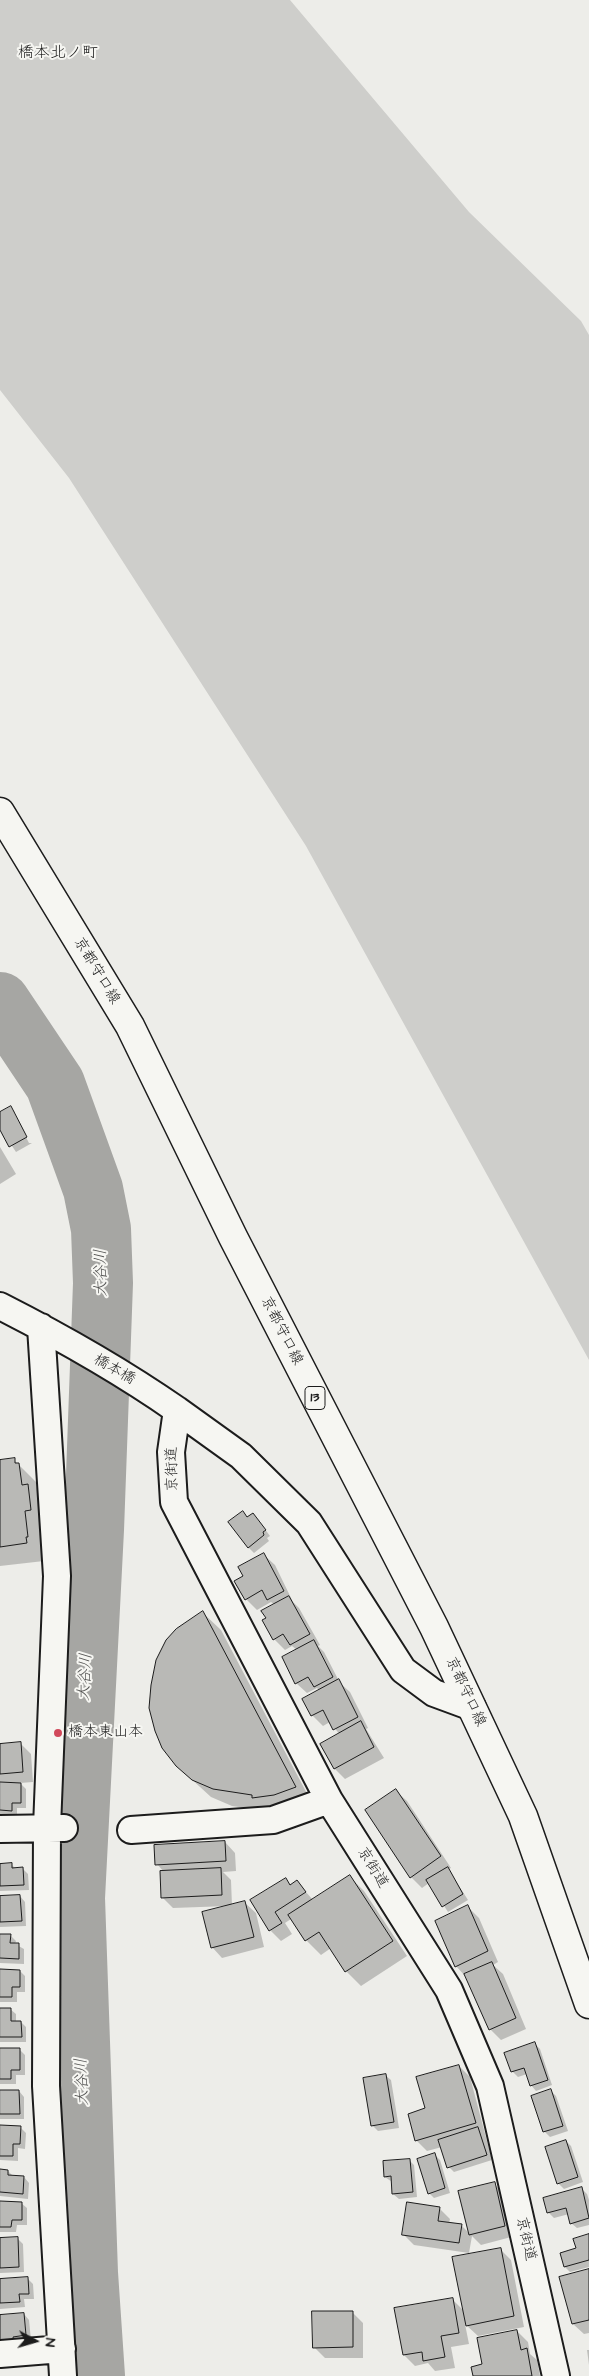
<!DOCTYPE html>
<html>
<head>
<meta charset="utf-8">
<style>
  body { margin:0 }
  #map { position:relative; width:589px; height:2376px; overflow:hidden; background:#edede9; font-family:"Architects Daughter",sans-serif }
  canvas { display:block }
  .north { position:absolute; left:10px; top:2316px; width:50px; height:50px; -webkit-text-stroke:4px #f6f6f2; paint-order:stroke; rotate:96deg; font-size:14px; font-weight:700; line-height:20px; text-align:center; color:#1c1c1c }
  .north::after { content:''; display:block; margin:auto; width:18px; height:22px; background:#1c1c1c; clip-path:polygon(50% 0,100% 100%,50% 72%,0 100%) }
</style>
</head>
<body>
<div id="map">
<canvas width="589" height="2376"></canvas>
<div class="north">N</div>
</div>
<script>
const g = document.querySelector('canvas').getContext('2d');
g.lineJoin = 'round';
function fill(path, color) { g.fillStyle = color; g.fill(path, 'evenodd'); }
function strokePath(path, color, width, dash) { g.strokeStyle = color; g.lineWidth = width; g.lineCap = dash ? 'butt' : 'round'; g.setLineDash(dash || []); g.stroke(path); }
function drawText(font, color, halo, rows, align = 'center') {
  g.font = font + ' "Architects Daughter","Klee One",sans-serif'; g.lineWidth = 4; g.setLineDash([]); g.textBaseline = 'middle'; g.strokeStyle = halo; g.fillStyle = color; for (const [text, x, y, turn = 0] of rows) {
    g.save(); g.translate(x, y); g.rotate((+turn || 0) * Math.PI / 180); g.textAlign = isNaN(turn) ? turn : align; if (halo) g.strokeText(text, 0, 0); g.fillText(text, 0, 0); g.restore();
  }
}
fill(new Path2D(`
  M0,0H290L469,212L581,321L589,335V1360L306,846L69,478L0,390Z`), '#cececb');
fill(new Path2D(`
  M10,1108L15,1112H13L29,1143H32L16,1152L0,1128V1114Z
  M0,1147L16,1174L0,1184Z
  M14,1460L36,1482L38,1496L45,1503L44,1561L0,1566V1461Z
  M248,1518L258,1520L270,1536L267,1538L269,1541L254,1553L248,1547Z
  M264,1555L275,1565L293,1602L299,1608L320,1645L318,1646L324,1652L340,1683L350,1692L368,1728L366,1729L384,1758L345,1779L335,1769L340,1735L330,1722L323,1726L312,1715L320,1691L317,1688L307,1693L296,1683L297,1650L292,1646L285,1650L274,1639L264,1621L267,1619L275,1605L271,1602L257,1610L246,1599L245,1577Z
  M203,1613L221,1630L313,1805L267,1811L232,1806L211,1797L177,1766Z
  M20,1743L31,1754L33,1782L20,1783L26,1789V1808H17V1816L0,1815V1745Z
  M396,1791L407,1801L451,1868L448,1869L468,1900L448,1912L429,1883L422,1888L411,1877Z
  M225,1842L235,1853L236,1871L223,1872L231,1880L232,1906L245,1903L256,1913L264,1947L222,1958L212,1947L228,1906L173,1908L163,1898L164,1872L157,1864Z
  M11,1864L16,1869H23L28,1874L29,1890L0,1891V1865Z
  M349,1876L364,1891L407,1956L361,1986L346,1971L331,1948L321,1955L306,1940L291,1919L285,1923L292,1934L281,1941L270,1930L252,1901L285,1880L291,1885L297,1882L313,1900Z
  M20,1896L25,1902L26,1926L0,1927V1897Z
  M468,1907L479,1918L498,1962L493,1965L503,1974L526,2029L501,2040L490,2029L466,1977L456,1966Z
  M0,1935H10L16,1941L15,1944L24,1949V1964L0,1963Z
  M0,1970L20,1971L25,1976V1992H17V2002H0Z
  M0,2009H10L16,2014V2022H21L26,2027V2042H0Z
  M535,2044L540,2049L552,2085L536,2091L531,2085L527,2074L518,2077L512,2071Z
  M0,2049H19L25,2055V2075H16V2084H0Z
  M459,2066L470,2077L492,2160L454,2172L449,2167L442,2147L427,2151L416,2140L427,2109Z
  M385,2075L391,2080L399,2128L378,2131L373,2126L365,2079Z
  M0,2091H19L24,2097V2119H0Z
  M551,2091L556,2096L568,2131L550,2137L544,2131Z
  M0,2127H20L26,2133L25,2149L18,2148V2161L0,2160Z
  M566,2141L571,2146L583,2182L564,2189L558,2183Z
  M435,2155L440,2160L450,2193L434,2198L429,2193Z
  M409,2160L414,2165L417,2197L399,2199L393,2194L392,2182L385,2177Z
  M0,2170L8,2171L14,2177H24L29,2183L28,2199L0,2196Z
  M494,2184L505,2194L515,2236L481,2245L472,2236L469,2253L414,2245L403,2234L439,2208L450,2219L449,2223L461,2225L470,2234Z
  M582,2189L587,2194L589,2200V2225L577,2228L571,2223L569,2214L554,2218L549,2213L545,2199Z
  M0,2203H21L27,2208V2225H17L16,2232H0Z
  M589,2235V2267L570,2272L565,2267Z
  M0,2239H18L23,2244L24,2272L0,2273Z
  M500,2249L511,2260L524,2327L478,2336L465,2324L469,2344L451,2347L455,2368L435,2371L428,2363L415,2366L404,2355L452,2299L464,2311Z
  M589,2270V2333L584,2334L573,2324Z
  M28,2279L33,2284L34,2299H24L25,2307L0,2309V2280Z
  M352,2312L363,2323V2358H325L314,2347Z
  M24,2314L29,2320L31,2340L0,2350V2316Z
  M517,2331L528,2342L530,2354L537,2360L540,2376H474Z
  M587,2350H589V2365Z`), '#0003');
strokePath(new Path2D(`
  M0,1002L55,1084L93,1189L101,1229L103,1283L94,1530L75,1898L88,2273L95,2376`), '#a6a6a3', 60);
const building = new Path2D(`
  M11,1106L27,1137L9,1147L0,1130V1112Z
  M15,1458V1463H19L22,1485L28,1484L31,1510L25,1511L28,1537H26L27,1543L0,1547V1460Z
  M243,1511L247,1517L253,1513L266,1530L263,1532L264,1535L248,1548L228,1522Z
  M264,1553L284,1591L267,1600L262,1590L245,1600L234,1581L243,1576L238,1567Z
  M289,1596L310,1634L290,1645L283,1634L273,1640L262,1620L266,1618L261,1611Z
  M203,1611L296,1787L274,1795L252,1798V1795L213,1789L192,1780L176,1766L162,1748L155,1731L149,1708L151,1685L156,1660L166,1640L176,1629Z
  M314,1640L333,1677L314,1687L308,1677L295,1684L282,1657Z
  M339,1679L358,1717L333,1730L323,1710L311,1716L302,1699Z
  M361,1721L374,1747L334,1769L320,1744Z
  M21,1742L23,1772L0,1774V1744Z
  M0,1782L21,1783V1803H12V1811L0,1810Z
  M396,1789L441,1856L410,1878L365,1810Z
  M225,1841L226,1861L155,1865L154,1845Z
  M12,1863V1868L23,1867L24,1885L0,1886V1864Z
  M448,1867L463,1894L442,1907L426,1880Z
  M221,1868L222,1895L161,1898L160,1871Z
  M350,1875L393,1941L345,1972L319,1932L305,1941L288,1915Z
  M286,1878L290,1885L297,1880L306,1892L275,1912L282,1923L269,1931L250,1900Z
  M20,1895L22,1921L0,1922V1896Z
  M245,1901L254,1937L211,1948L202,1912Z
  M468,1905L488,1951L455,1967L435,1921Z
  M0,1934H11L10,1943H19V1959L0,1958Z
  M492,1962L516,2018L489,2030L464,1974Z
  M0,1969L20,1970V1987H12V1997H0Z
  M0,2008H11V2021H21L22,2037H0Z
  M535,2042L548,2080L530,2086L524,2068L511,2072L504,2053Z
  M0,2048H20V2070H11V2079H0Z
  M459,2065L476,2123L415,2141L408,2114L425,2108L416,2077Z
  M386,2074L394,2122L371,2126L363,2078Z
  M551,2089L563,2126L543,2132L531,2096Z
  M0,2090H19L20,2114H0Z
  M0,2125L21,2126L20,2144H13V2156H0Z
  M478,2127L487,2155L447,2168L438,2140Z
  M566,2140L578,2177L557,2184L545,2147Z
  M435,2153L445,2188L428,2194L417,2159Z
  M410,2159L413,2192L392,2194L391,2176L384,2177L383,2161Z
  M0,2169L8,2170V2175L24,2176L23,2194L0,2192Z
  M495,2182L505,2226L469,2235L458,2191Z
  M582,2187L589,2218L570,2224L566,2208L547,2213L543,2198Z
  M0,2201L22,2202V2220H12L11,2227H0Z
  M407,2202L440,2207L438,2221L462,2224L459,2243L402,2235Z
  M589,2234V2260L564,2267L560,2253L576,2248L573,2239Z
  M18,2237L19,2267L0,2268V2238Z
  M501,2248L514,2316L466,2326L452,2257Z
  M589,2269V2320L572,2324L559,2277Z
  M28,2277L29,2294H19L20,2302L0,2303V2279Z
  M453,2298L459,2333L441,2336L445,2357L423,2361L422,2352L403,2355L394,2308Z
  M312,2311H353V2347L313,2348Z
  M24,2313L26,2335L13,2337L14,2343L0,2345V2315Z
  M517,2330L521,2350L527,2348L532,2376H473L471,2367L482,2364L477,2338Z`);
fill(building, '#b9b9b6');
strokePath(building, '#1c1c1c', 1);
const street = new Path2D(`
  M0,1306C61,1337 121,1371 177,1410L171,1452L174,1502L329,1800L449,1990L490,2086L556,2376
  M41,1327L57,1576L47,1827L46,2086L63,2376
  M177,1410L241,1456L309,1523L403,1670L434,1693L472,1707
  M0,1829L64,1828
  M131,1830L273,1820L329,1800
  M0,2354L62,2349`);
const primary = new Path2D(`
  M0,812L130,1026L233,1237L434,1627L523,1816L589,2004`);
strokePath(street, '#1c1c1c', 30);
strokePath(primary, '#1c1c1c', 31);
strokePath(street, '#f6f6f2', 26);
strokePath(primary, '#f6f6f2', 28);
for (const [x, y, r, color] of [
  [58,1733,5,"#d1495b"]
]) { const dot = new Path2D(); dot.arc(x, y, r, 0, 2 * Math.PI); g.fillStyle = color; g.fill(dot); strokePath(dot, '#f6f6f2', 2); }
for (const [x, y, w] of [
  [315,1398,20]
]) { const box = new Path2D(); box.roundRect(x - w / 2, y - 11.5, w, 23, 4); g.fillStyle = '#f6f6f2'; g.fill(box); strokePath(box, '#1c1c1c', 1); }
drawText('bold 14px', '#1c1c1c', null, [
  ["13",315,1398]
]);
drawText('15px', '#1c1c1c', '#f6f6f2', [
  ["京都守口線",96,971,59],
  ["京都守口線",281,1331,63],
  ["橋本橋",114,1370,30],
  ["京街道",173,1469,-91],
  ["京都守口線",465,1692,65],
  ["京街道",372,1868,58],
  ["京街道",525,2239,77]
]);
drawText('15px', '#1c1c1c', '#f6f6f2', [
  ["橋本東山本",68,1733]
], 'left');
drawText('16px', '#1c1c1c', '#f6f6f2', [
  ["橋本北ノ町",58,54]
]);
drawText('italic 16px', '#535352', '#f6f6f2', [
  ["大谷川",102,1273,-91],
  ["大谷川",86,1677,-87],
  ["大谷川",83,2082,-92]
]);
</script>
</body>
</html>
